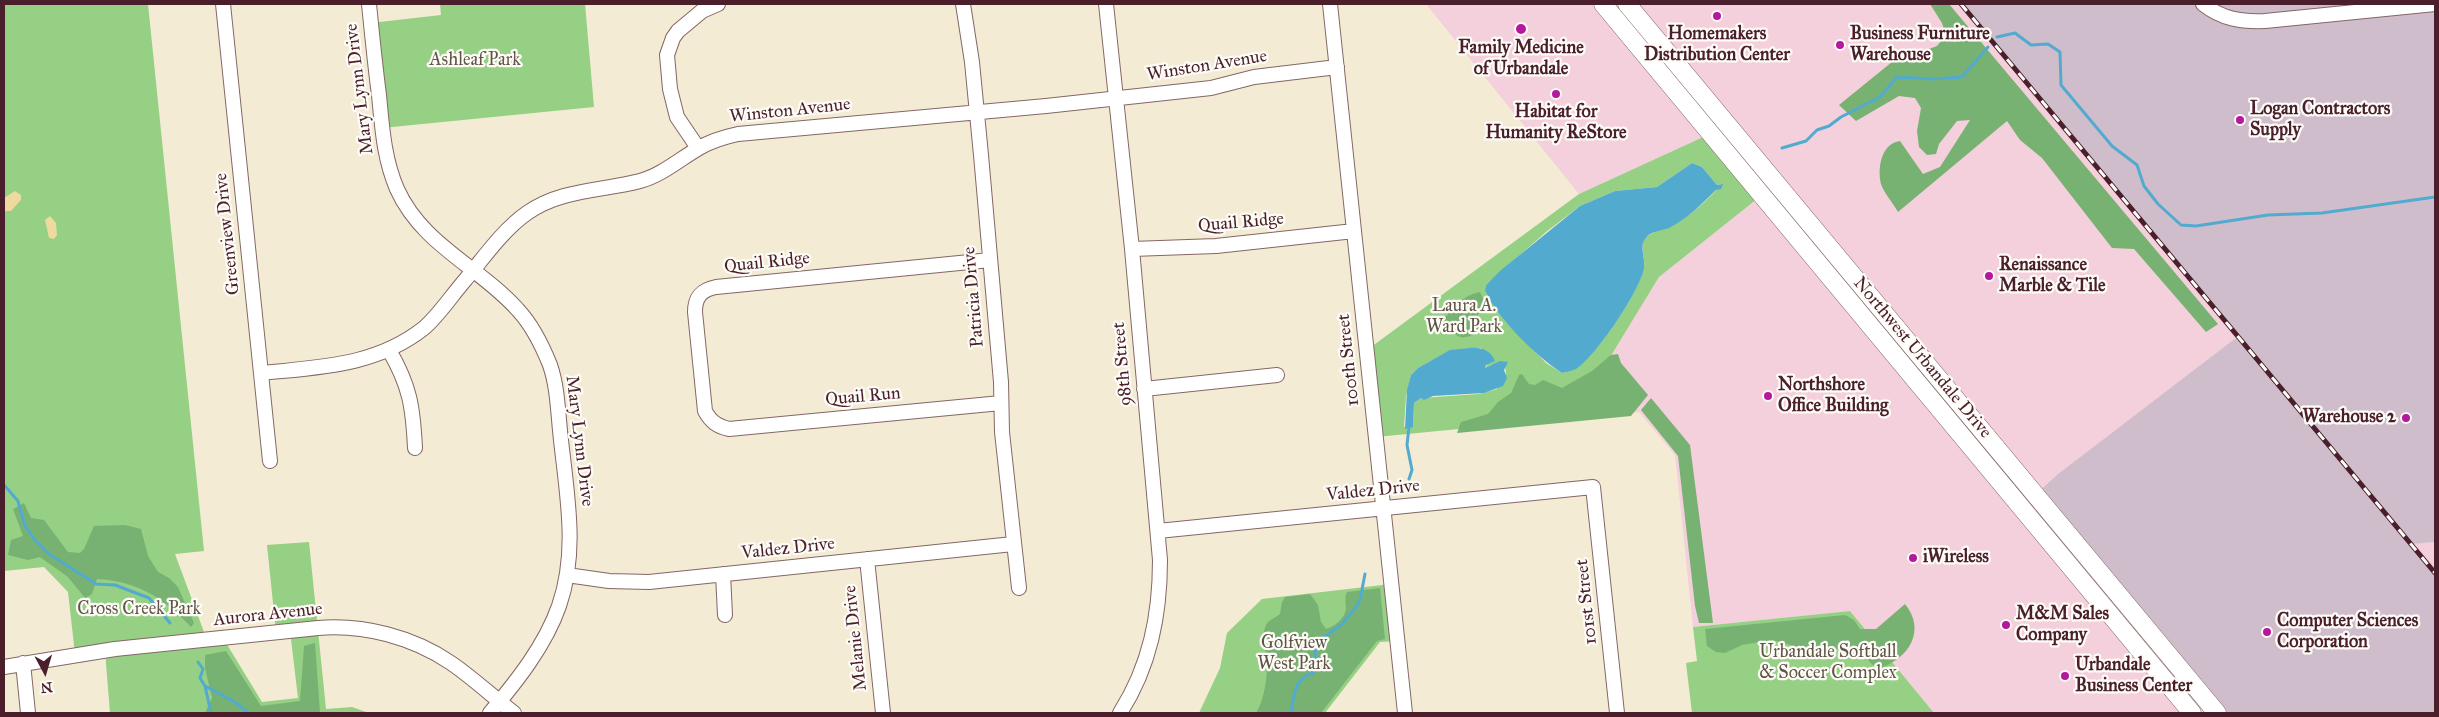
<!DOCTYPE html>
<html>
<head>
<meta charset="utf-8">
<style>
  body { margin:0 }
  #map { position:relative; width:2439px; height:717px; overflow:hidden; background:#f3ebd4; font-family:"IM FELL Great Primer",serif }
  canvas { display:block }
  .frame { position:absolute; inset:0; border:5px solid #4a1f2b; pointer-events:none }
  .north { position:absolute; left:20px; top:647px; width:50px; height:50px; -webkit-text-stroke:4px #fdfcf7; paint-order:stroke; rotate:174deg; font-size:14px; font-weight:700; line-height:20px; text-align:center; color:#4a1f2b }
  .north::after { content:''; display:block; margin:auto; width:18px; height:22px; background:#4a1f2b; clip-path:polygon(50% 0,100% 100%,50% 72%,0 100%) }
</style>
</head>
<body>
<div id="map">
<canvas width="2439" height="717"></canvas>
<div class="frame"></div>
<div class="north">N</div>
</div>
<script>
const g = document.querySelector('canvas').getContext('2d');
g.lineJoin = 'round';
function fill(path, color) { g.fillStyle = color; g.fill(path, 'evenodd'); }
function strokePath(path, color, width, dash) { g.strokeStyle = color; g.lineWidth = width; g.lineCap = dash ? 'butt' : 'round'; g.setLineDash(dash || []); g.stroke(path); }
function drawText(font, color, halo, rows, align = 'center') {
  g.font = font + ' "IM FELL Great Primer",serif'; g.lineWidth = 4.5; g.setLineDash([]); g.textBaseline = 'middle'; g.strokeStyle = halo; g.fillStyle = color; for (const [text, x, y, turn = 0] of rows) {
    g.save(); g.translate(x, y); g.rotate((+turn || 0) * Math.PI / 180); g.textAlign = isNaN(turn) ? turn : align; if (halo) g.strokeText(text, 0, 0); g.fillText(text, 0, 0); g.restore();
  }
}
fill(new Path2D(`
  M1426,4H1603L1712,133L1579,194Z
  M1627,4H1961L2237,337L2058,474L2036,494Z
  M1762,195L2192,713H1934L1850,611L1693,627L1675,455L1639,412L1573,418L1659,277Z
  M2435,542V573L2411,544Z`), '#f4cfdc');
fill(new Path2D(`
  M1961,4H2435V542L2412,544L2435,573V713H2217L2036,494L2058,474L2237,337Z`), '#d0bdcc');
fill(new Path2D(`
  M4,4H148L204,551L175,554L207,640L223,638L262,702L298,698L290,631L276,632L267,545L309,542L326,709L352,707L369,713H110L105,651L75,654L68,592L44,567L4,571Z
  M440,4H585L594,107L382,128L371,23L441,15Z
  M1712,133L1762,195L1659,277L1573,418L1376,437L1367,350L1579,194ZM1692,163L1702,167L1717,185L1722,184C1710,197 1697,210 1682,220C1674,225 1649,233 1645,238C1639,247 1646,259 1644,268C1638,293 1598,354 1576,368C1572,371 1566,372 1562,373L1546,363L1495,307L1487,284L1546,232L1580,206L1615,191L1657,187ZM1469,348H1481L1487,353L1488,363L1485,368L1491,365L1505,366L1506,373L1497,389L1479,394L1421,398L1414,403L1413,426L1404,427L1406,396L1411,375L1418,368L1446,353Z
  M1391,584L1397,641L1380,642L1325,713H1199L1220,668L1227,633L1262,599Z
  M1850,611L1934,713H1692L1686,663L1697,661L1693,627Z`), '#95d084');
fill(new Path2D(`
  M1930,4H1949L2218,324L2206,332L2134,249L2112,248L2042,158L2020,140L2007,121L1898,212C1893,203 1884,193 1881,184C1877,167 1882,143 1900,141L1923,174L1940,167L1970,120L1957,121L1939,144L1936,154L1927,155L1919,147L1917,131L1921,108L1915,98L1899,96L1856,121L1839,105L1908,49L1915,54L1937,46L1946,35L1942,23Z
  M1480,292L1489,312L1478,314L1479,330C1461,345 1453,335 1444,319C1455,306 1463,295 1480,292Z
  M1618,354L1621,363L1648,395L1631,416L1457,433L1461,422L1488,414L1498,402L1511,393L1519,375L1522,374L1529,384L1535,385L1543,380L1562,388L1592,371L1611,355Z
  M1651,398L1690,445L1713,623H1699L1695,606L1678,456L1641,410Z
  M24,503L31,518L44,520L68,552L80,553L84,549L94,526L125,525L141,529L148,556L158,572L169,578L178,587L194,623L191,627C164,598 137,581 97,579L92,594L85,598L68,577L40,557L28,560L8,555L11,540L23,536L13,509Z
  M1380,588L1385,639L1377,641L1321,713H1256C1264,701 1267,679 1267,664C1267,653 1259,632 1268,622C1271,619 1277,617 1280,614L1282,602L1285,597L1310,594L1318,605L1321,622L1326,629C1334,627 1345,618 1346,609C1346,603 1344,598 1347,592Z
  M1905,604C1927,631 1908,659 1880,668L1873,665L1857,650L1848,646L1836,649L1820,645L1815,649H1806L1772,640L1742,645L1725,653L1716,652L1707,646L1705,629L1845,615L1854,620L1860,629H1876Z
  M315,643L320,713H205L212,698L205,668V655L226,651L261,706L300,701L304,646Z`), '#78b272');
fill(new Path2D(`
  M15,191L21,195V200L11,211H4V198Z
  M50,216L56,223L57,235L54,239L49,238L45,220Z`), '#eeda9e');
fill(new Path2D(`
  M1692,163L1702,167L1717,185L1723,184L1721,189L1716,190C1702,204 1687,219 1669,228C1661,231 1650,231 1645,239C1639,247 1646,259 1644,269C1638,293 1598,354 1576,369C1572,371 1566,372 1562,373C1536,356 1497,318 1485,290L1487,284L1500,271L1580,206L1615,191L1657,187Z
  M1469,348C1482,347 1490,350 1495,361L1486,365L1485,368L1500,361L1508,362L1504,370L1507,378L1503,386L1484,393L1433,396L1424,400L1421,398L1414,403L1413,427L1405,429L1407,390L1411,375L1418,368L1450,350Z`), '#52abcf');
strokePath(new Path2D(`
  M1997,37L2015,33L2031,45L2048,44L2060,52L2061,85L2112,146L2137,165L2144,186L2158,204L2181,225L2196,226L2268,215L2322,213L2435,197
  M1782,148L1806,141L1817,130L1829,126L1841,117L1880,97L1897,77L1933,79L1962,77L1988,47
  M1409,427L1407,445L1412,470L1409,479
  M4,485L18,501L25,526L35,540L49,554L96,584L115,585L149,598L170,623
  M198,662L203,669L200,678L205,686L211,713
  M205,686L233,701L249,713
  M1291,713C1294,696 1294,678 1313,673L1316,669L1315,651L1319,641L1341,625L1354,610L1360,600L1365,574`), '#52abcf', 3);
const minor = new Path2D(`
  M223,4L270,461
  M369,4C372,34 375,65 379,95C382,127 384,159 397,189C422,245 480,267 518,310C532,325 542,345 550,365C558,388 558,415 561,440C567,496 578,552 559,606C545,646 516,682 490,713
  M963,4L972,62L981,155L1001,382L1002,432L1019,588
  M1106,4L1132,249L1160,560C1160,615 1150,666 1120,713
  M1330,4L1405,713
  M2203,4C2222,19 2241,22 2265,21L2435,4
  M698,148L677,117L670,89L667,55L673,38L678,31L702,11L718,4
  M1132,249L1216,246L1354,231
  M990,260L716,287C701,290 695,297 695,312L705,411C711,422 717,426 729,429L1001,403
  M389,350C410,386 413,407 415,448
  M262,373C320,367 376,366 424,328C439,315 452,295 466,279C485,256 503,230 527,213C561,189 602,191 640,181C662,175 680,159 699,148C711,141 724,137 738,134L1046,106L1211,88L1254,77L1337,67
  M1144,389L1277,375
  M1158,531L1593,487L1617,713
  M867,559L883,713
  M723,574L725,615
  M567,575L609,581L649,582L1013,544
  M23,663L28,713
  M4,667L115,649L318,628C363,624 413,637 451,663C473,678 493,697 514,713`);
const major = new Path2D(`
  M1603,4L2192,713
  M1627,4L2217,713`);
strokePath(minor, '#856666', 16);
strokePath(major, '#856666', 19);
strokePath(minor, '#fff', 14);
strokePath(major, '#fff', 18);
const rail = new Path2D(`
  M1961,4L2435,573`);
strokePath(rail, '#4a1f2b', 5);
strokePath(rail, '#fdfcf7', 3, [9]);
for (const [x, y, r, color] of [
  [1717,16,5,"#b5179e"],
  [1521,29,6,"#b5179e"],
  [1840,45,5,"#b5179e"],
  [1556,94,5,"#b5179e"],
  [2240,120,5,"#b5179e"],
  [1989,276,5,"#b5179e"],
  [1768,396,5,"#b5179e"],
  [2406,418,5,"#b5179e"],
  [1913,558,5,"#b5179e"],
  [2006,625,5,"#b5179e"],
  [2267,632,5,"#b5179e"],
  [2065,676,5,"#b5179e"]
]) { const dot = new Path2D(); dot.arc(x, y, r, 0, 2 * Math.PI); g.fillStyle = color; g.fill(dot); strokePath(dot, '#fdfcf7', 2); }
drawText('bold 18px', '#4a1f2b', '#fdfcf7', [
  ["Homemakers",1717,35,"center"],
  ["Distribution Center",1717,56,"center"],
  ["Business Furniture",1850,35],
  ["Warehouse",1850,56],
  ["Family Medicine",1521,49,"center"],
  ["of Urbandale",1521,70,"center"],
  ["Logan Contractors",2250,110],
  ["Supply",2250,131],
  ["Habitat for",1556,113,"center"],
  ["Humanity ReStore",1556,134,"center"],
  ["Renaissance",1999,266],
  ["Marble & Tile",1999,287],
  ["Northshore",1778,386],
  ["Office Building",1778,407],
  ["Warehouse 2",2396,418,"right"],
  ["iWireless",1923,558],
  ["M&M Sales",2016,615],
  ["Company",2016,636],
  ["Computer Sciences",2277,622],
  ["Corporation",2277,643],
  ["Urbandale",2075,666],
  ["Business Center",2075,687]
], 'left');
drawText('18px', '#605446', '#fdfcf7', [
  ["Ashleaf Park",475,61],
  ["Laura A.",1464,307],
  ["Ward Park",1464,328],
  ["Cross Creek Park",139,610],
  ["Golfview",1294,644],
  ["West Park",1294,665],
  ["Urbandale Softball",1828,653],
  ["& Soccer Complex",1828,674]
]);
drawText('18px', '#4a1f2b', '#fdfcf7', [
  ["Winston Avenue",1207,66,-9],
  ["Mary Lynn Drive",360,89,-97],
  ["Winston Avenue",790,111,-6],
  ["Quail Ridge",1241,223,-5],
  ["Greenview Drive",228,234,-96],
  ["Quail Ridge",767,263,-6],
  ["Patricia Drive",974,297,-95],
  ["Northwest Urbandale Drive",1922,358,50],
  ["100th Street",1349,360,-96],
  ["98th Street",1123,364,-95],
  ["Quail Run",863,397,-5],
  ["Mary Lynn Drive",579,441,83],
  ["Valdez Drive",1373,491,-6],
  ["Valdez Drive",788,549,-6],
  ["101st Street",1587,602,-96],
  ["Aurora Avenue",268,615,-6],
  ["Melanie Drive",856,638,-96]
]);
</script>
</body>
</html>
